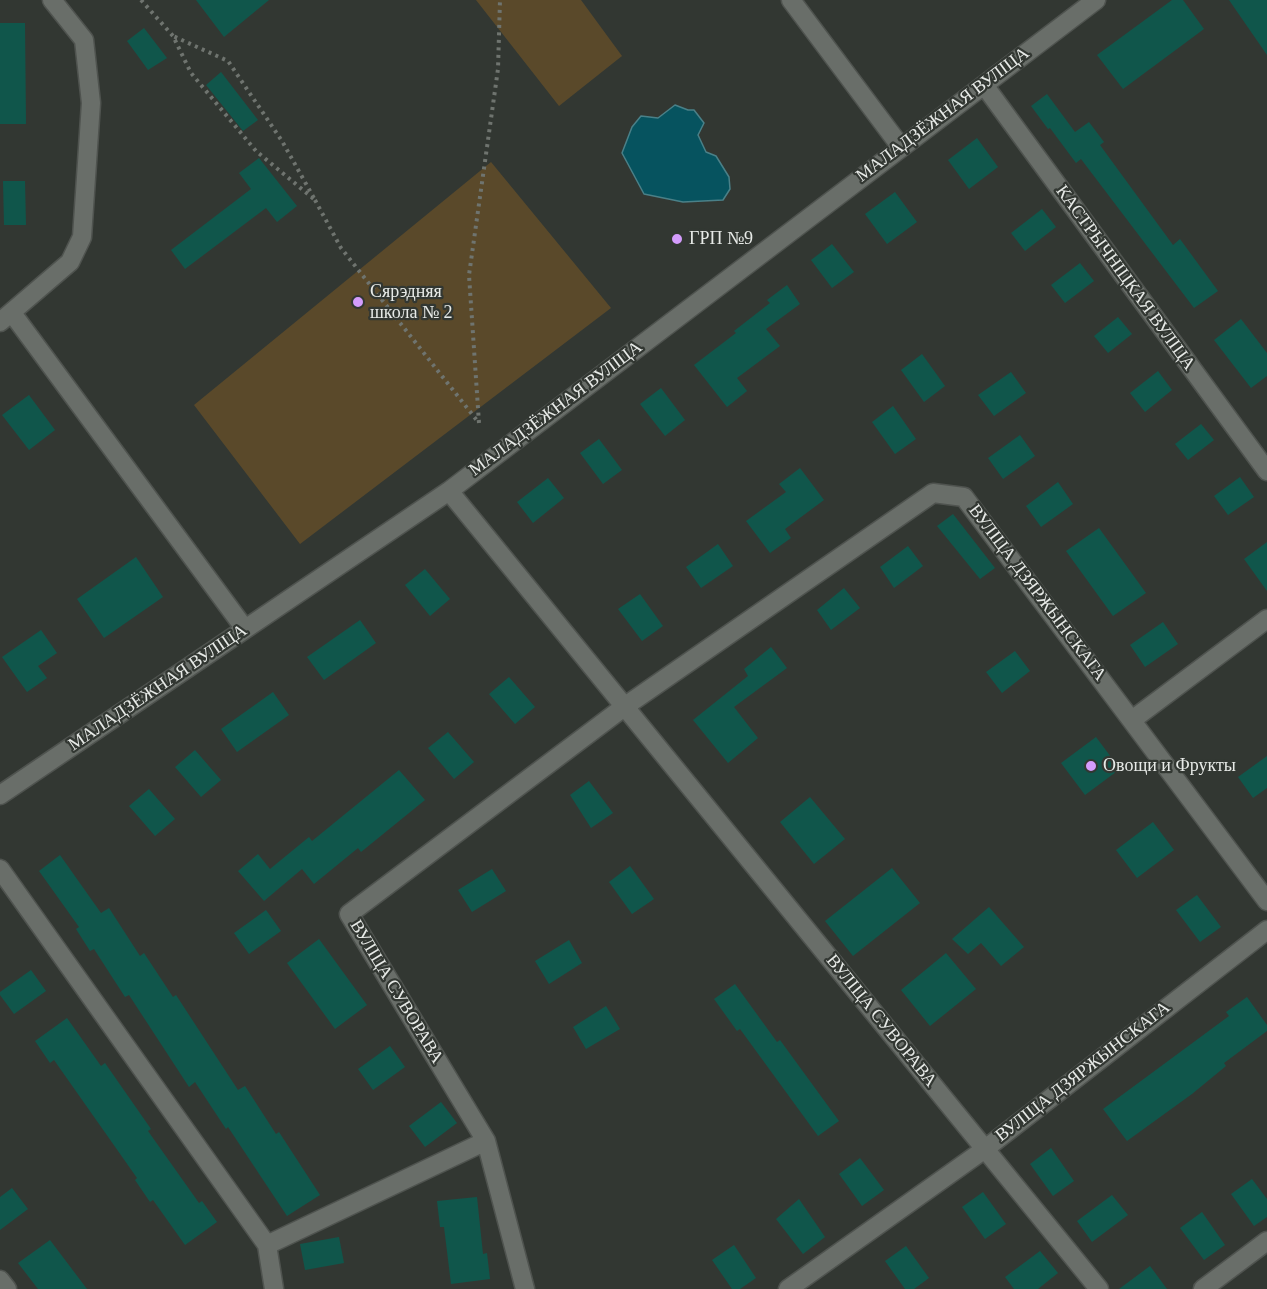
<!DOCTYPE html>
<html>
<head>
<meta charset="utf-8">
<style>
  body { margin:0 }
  canvas { display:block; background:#323732 }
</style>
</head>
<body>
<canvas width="1267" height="1289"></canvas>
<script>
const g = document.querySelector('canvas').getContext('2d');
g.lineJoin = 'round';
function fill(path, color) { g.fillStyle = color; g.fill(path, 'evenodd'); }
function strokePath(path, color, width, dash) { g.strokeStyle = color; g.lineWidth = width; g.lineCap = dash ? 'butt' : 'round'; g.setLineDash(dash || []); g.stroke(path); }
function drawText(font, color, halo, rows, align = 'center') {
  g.font = font + ' "Times New Roman",serif'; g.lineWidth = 4.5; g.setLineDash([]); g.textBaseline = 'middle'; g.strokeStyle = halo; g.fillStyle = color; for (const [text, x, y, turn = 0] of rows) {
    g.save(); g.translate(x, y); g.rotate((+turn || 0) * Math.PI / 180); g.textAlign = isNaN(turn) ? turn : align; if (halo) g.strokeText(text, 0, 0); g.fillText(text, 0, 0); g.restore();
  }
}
fill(new Path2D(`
  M476,0H581L622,56L559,106Z
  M491,162L611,308L300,544L194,405Z`), '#5a492a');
const water = new Path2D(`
  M675,105L688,110H694L704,123L698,135L706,152L716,156L729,177L730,189L723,200L683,202L644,194L622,153L632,127L641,116L658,118Z`);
fill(water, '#06535f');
strokePath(water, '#4a8088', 1.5);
fill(new Path2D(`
  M196,0H269L224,37Z
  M1172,0H1183L1204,29L1123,89L1097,55Z
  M1229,0H1267V55Z
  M0,23H25L26,124H0Z
  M144,28L167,58L148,70L127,41Z
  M221,72L258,120L243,131L206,85Z
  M1047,94L1075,132L1089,122L1104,142L1100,145L1173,245L1180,239L1218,291L1194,308L1081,159L1076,163L1050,128L1048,129L1031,106Z
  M977,138L998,167L969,189L948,160Z
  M259,158L297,206L277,222L266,208L185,269L171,250L251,189L239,173Z
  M3,181H25L26,225H4Z
  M895,192L917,222L887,244L865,214Z
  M1042,209L1056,227L1025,251L1011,233Z
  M832,244L854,272L832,288L811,260Z
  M1080,263L1094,281L1065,303L1051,285Z
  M787,285L800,304L766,329L780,346L737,378L747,391L727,407L694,365L736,333L734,331L770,303L767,300Z
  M1118,317L1132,334L1108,353L1094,336Z
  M1241,319L1267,353V376L1251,388L1214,340Z
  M922,354L945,386L924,402L901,370Z
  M1158,371L1172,390L1145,412L1130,393Z
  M1011,372L1026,393L994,416L978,395Z
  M661,388L685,420L665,436L640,404Z
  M29,395L55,430L29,450L2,415Z
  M893,406L916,439L895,454L872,422Z
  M1201,424L1214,440L1188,460L1175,444Z
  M1020,435L1035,456L1003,479L988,458Z
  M599,439L622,470L603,484L580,453Z
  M800,468L824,500L785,529L791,538L770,553L746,521L786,492L779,484Z
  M1240,477L1254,497L1228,515L1214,496Z
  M548,478L564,498L533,523L517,502Z
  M1058,482L1073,504L1041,527L1026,506Z
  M953,514L995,568L980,579L937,526Z
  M1099,528L1146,593L1113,616L1066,551Z
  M1267,542V591L1244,559Z
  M718,544L733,566L701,588L686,567Z
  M908,546L923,566L894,588L880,567Z
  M136,557L163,597L104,638L77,599Z
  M425,569L450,599L430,616L405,585Z
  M844,588L860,608L831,630L817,610Z
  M640,594L663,626L642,641L618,609Z
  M360,620L376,643L324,680L307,657Z
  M1163,622L1178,644L1145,667L1130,645Z
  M41,630L57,653L38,666L47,678L27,692L2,657Z
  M771,647L787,668L734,707L758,738L728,763L693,720L748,676L744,669Z
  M1015,651L1030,671L1002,693L986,672Z
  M509,677L535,707L515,724L489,694Z
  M273,692L289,715L237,752L221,729Z
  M448,732L474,762L454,779L428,748Z
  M1096,737L1120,769L1085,795L1061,763Z
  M195,750L221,780L201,797L175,767Z
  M1267,756V788L1253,798L1238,777Z
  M399,770L425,800L361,852L358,848L314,884L302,869L264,901L238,871L258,854L270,869L309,837L312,841Z
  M589,781L613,813L591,828L570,795Z
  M149,789L175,819L155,836L129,806Z
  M810,797L845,839L814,864L780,822Z
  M1153,822L1174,850L1137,878L1116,850Z
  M60,855L101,913L109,908L140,956L144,953L173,997L176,995L238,1090L245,1086L276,1134L279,1132L320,1195L287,1216L228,1127L226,1129L195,1082L189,1087L129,995L125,997L94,949L90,951L76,929L79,927L39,871Z
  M630,866L654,899L632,914L609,882Z
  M892,868L920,903L853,956L825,921Z
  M492,869L506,891L472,912L458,890Z
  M1197,895L1221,927L1200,942L1176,910Z
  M989,907L1024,947L1001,966L981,943L968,954L952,939Z
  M266,910L281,931L249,954L234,933Z
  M319,939L367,1005L335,1029L287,963Z
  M569,940L582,963L549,984L535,961Z
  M946,953L976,989L930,1026L901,990Z
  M31,970L46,991L14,1014L0,995V992Z
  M735,984L777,1042L780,1040L839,1121L818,1136L740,1029L737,1031L714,999Z
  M1247,997L1267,1025V1031L1224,1063L1226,1066L1192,1094L1127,1141L1103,1109L1229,1016L1226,1012Z
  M606,1006L620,1029L586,1049L573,1027Z
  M67,1018L101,1066L105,1063L151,1129L148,1131L199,1203L202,1201L217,1222L185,1245L153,1200L150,1202L135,1180L137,1178L54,1060L50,1063L35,1041Z
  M390,1046L405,1067L373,1090L358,1069Z
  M441,1102L457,1123L425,1147L409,1126Z
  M1051,1148L1074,1181L1053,1196L1030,1164Z
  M860,1158L884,1190L862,1206L839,1174Z
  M1252,1179L1267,1199V1217L1254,1226L1231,1194Z
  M12,1188L28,1209L0,1230V1197Z
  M983,1192L1006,1224L985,1239L962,1207Z
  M1112,1195L1128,1215L1092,1242L1077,1221Z
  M477,1197L483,1254L487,1253L490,1279L451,1284L444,1227H440L437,1201Z
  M799,1199L825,1237L803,1254L776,1219Z
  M1202,1212L1225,1245L1204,1260L1180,1228Z
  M339,1237L344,1263L305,1270L300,1244Z
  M50,1240L87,1289H38L18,1263Z
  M734,1245L756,1278L740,1289H732L712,1260Z
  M906,1246L929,1278L914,1289H905L885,1261Z
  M1040,1251L1058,1273L1038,1289H1014L1005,1277Z
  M1150,1266L1167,1289H1119Z`), '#10564b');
const minor = new Path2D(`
  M791,0L901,147
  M984,85L1267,471
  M12,313L245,629
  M0,322L70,262L82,237L91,103L84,40L52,0
  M449,491L1099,1289
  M1132,720L1267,619
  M0,795L449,491L1096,0
  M0,869L267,1245L274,1289
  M267,1245L486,1141
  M0,1280L7,1289
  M525,1289L486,1141L349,914L624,707L933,493L964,497L1267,901
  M788,1289L985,1149L1267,930
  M1203,1289L1267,1241`);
strokePath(minor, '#4f534f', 21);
strokePath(new Path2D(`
  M141,0L173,36L191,73L256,151L315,200L282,141L228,61L173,36
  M315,200L341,248L479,423
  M479,423L469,275L498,69L500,0`), '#6f746f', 4, [3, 4.5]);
strokePath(minor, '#696e69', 18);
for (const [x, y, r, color] of [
  [677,239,6,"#d49cfc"],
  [358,302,6,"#d49cfc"],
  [1091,766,6,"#d49cfc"]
]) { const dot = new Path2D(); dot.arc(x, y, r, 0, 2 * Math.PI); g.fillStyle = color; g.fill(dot); strokePath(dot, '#323732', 2); }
drawText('18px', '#e7eae7', '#323732', [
  ["МАЛАДЗЁЖНАЯ ВУЛІЦА",943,115,-37],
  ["КАСТРЫЧНІЦКАЯ ВУЛІЦА",1125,278,54],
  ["МАЛАДЗЁЖНАЯ ВУЛІЦА",556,409,-37],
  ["ВУЛІЦА ДЗЯРЖЫНСКАГА",1037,593,53],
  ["МАЛАДЗЁЖНАЯ ВУЛІЦА",158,688,-34],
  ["ВУЛІЦА СУВОРАВА",396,992,59],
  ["ВУЛІЦА СУВОРАВА",881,1021,51],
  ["ВУЛІЦА ДЗЯРЖЫНСКАГА",1083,1072,-38]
]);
drawText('18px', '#e7eae7', '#323732', [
  ["ГРП №9",689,239],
  ["Сярэдняя",370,292],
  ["школа № 2",370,313],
  ["Овощи и Фрукты",1103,766]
], 'left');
</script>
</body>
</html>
